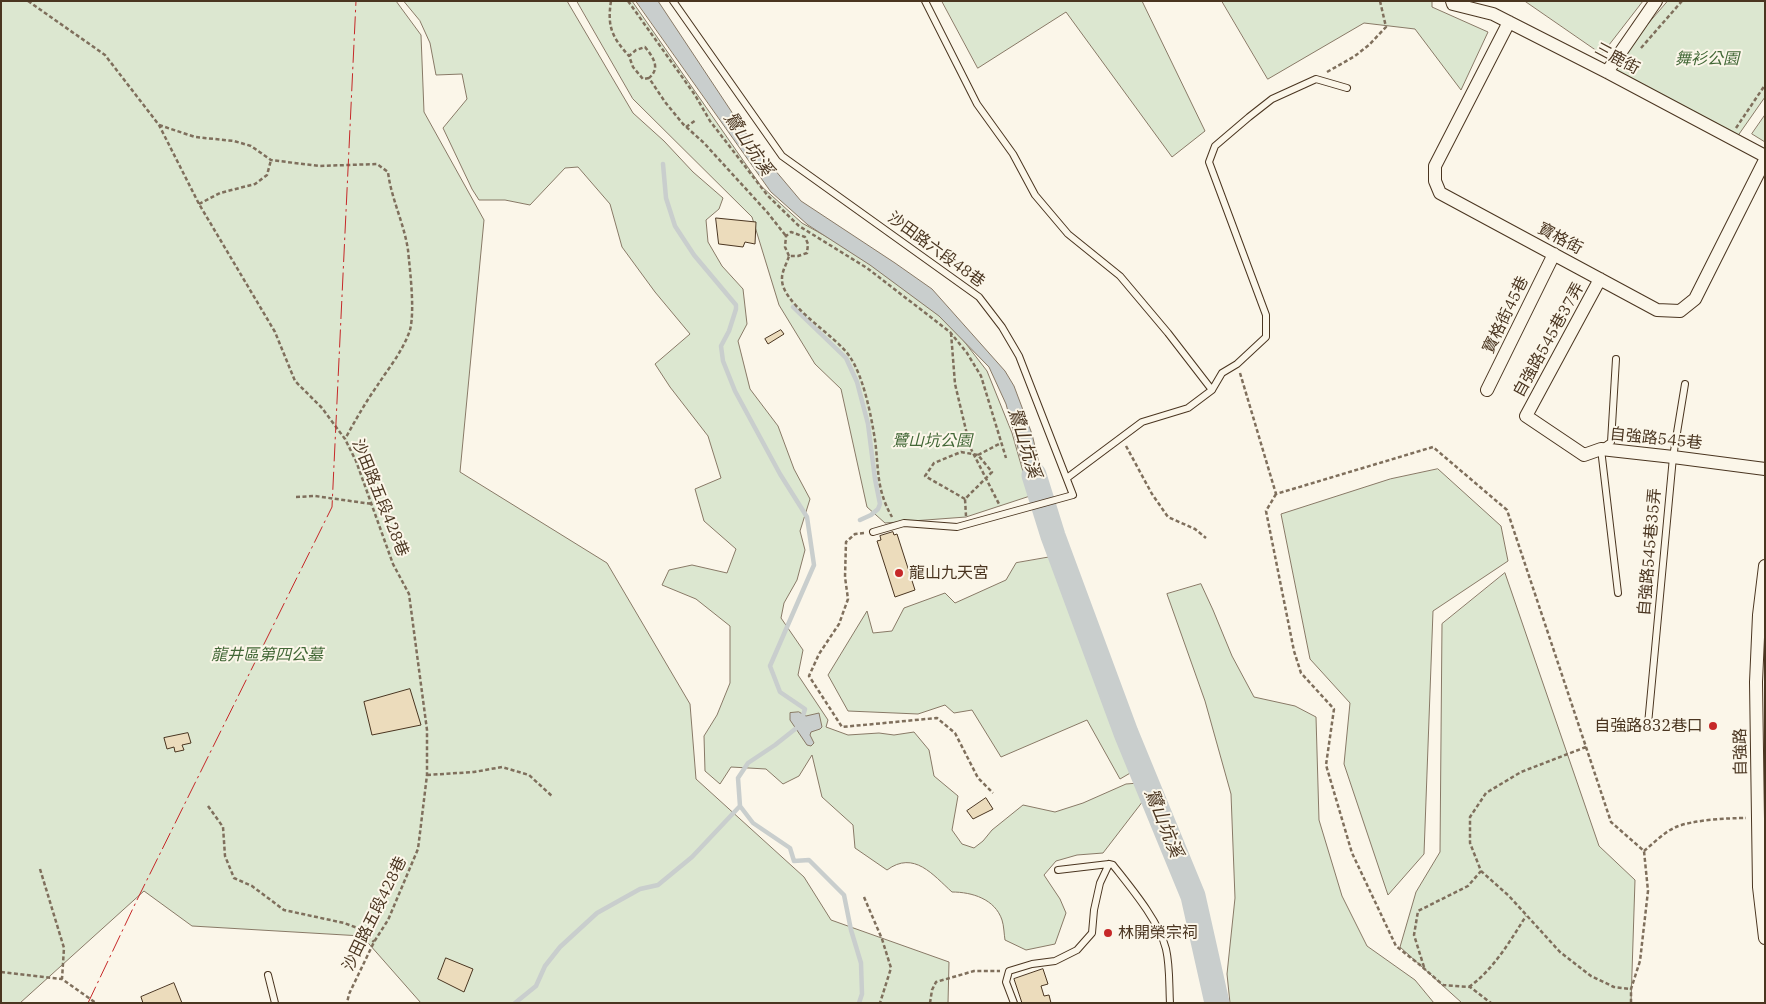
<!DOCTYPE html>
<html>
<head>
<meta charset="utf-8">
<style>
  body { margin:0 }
  #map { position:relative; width:1766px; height:1004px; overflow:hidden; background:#fbf6e9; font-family:"IBM Plex Serif",serif }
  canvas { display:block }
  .frame { position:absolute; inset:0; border:2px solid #4a3520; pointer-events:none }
</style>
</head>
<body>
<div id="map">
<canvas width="1766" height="1004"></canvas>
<div class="frame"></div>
</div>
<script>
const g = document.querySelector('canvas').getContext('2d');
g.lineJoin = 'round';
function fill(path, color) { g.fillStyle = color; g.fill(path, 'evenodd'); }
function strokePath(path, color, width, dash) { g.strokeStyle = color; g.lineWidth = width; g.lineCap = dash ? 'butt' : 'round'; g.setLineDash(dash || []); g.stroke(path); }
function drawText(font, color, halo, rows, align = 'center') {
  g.font = font + ' "IBM Plex Serif","Noto Sans TC",serif'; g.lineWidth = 4; g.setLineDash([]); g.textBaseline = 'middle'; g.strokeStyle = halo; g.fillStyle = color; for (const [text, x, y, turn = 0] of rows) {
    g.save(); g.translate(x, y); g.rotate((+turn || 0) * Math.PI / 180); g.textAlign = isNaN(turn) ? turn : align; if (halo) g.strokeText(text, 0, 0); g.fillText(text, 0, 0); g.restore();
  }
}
const green = new Path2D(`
  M1,1H396L421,35L424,112L484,220L460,472L607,563L690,704L696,779L804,877L831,920L949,962L948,1003H421L362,936L192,926L144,891L20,1003H1Z
  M404,1H567L633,113L664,141L693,172L723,198L719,209L706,220L708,242L722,266L743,289L747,324L738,341L750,389L778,426L794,469L810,499L800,531L805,550L797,580L784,603L781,618L803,650L798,675L828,720L826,727L848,735L879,733L894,735L914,732L929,750L934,776L958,796L952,830L962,844L974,848L983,841L992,830L1023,805L1055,812L1083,803L1126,784L1139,783L1143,801L1103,853L1077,855L1056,861L1044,875L1060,899L1066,913L1055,944L1026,950L1005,940C1004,934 1004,926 1002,920C995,899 972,892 952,892C933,875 914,850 887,870L855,848L853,825L822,797L812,755L799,776L783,784L766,769L731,767L720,784L705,771L704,736L717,715L730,683V626L696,599L662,585L669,570L692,565L727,573L736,549L704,521L695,489L721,478L708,436L670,387L655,364L690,334L655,292L622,247L610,204L578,167L565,168L530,205L505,200H479L472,189L443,128L467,99L462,74L436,75L430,43L420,21Z
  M577,1H632L761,186L802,223L870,261L936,305L987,371L1012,433L1030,496L966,517L885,523L867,507L841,389L815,364L779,305L752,217L633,99Z
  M942,1H1142L1205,131L1172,157L1066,12L978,68Z
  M1222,1H1432V7L1488,32L1461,90L1415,29L1364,23L1268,79Z
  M1525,1H1643L1602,54Z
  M1668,1H1765V97L1737,137L1607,72Z
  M1765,115V142L1752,134Z
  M1438,469L1501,526L1508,561L1433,611L1424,854L1388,895L1344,764L1350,703L1310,659L1281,514L1390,479Z
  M1051,557L1132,772L1120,779L1087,720L1001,757L972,710L954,713L945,705L918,714L848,711L828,675L867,611L873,633L892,631L904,608L945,593L955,603L1006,580L1016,563Z
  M1505,573L1599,846L1635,880L1631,1003H1462L1400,947L1416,892L1440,852L1442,624Z
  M1201,584L1213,610L1232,656L1254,697L1295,706L1316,717L1319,820L1342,896L1367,946L1415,980L1434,1003H1230L1227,974L1235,898L1231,794L1205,701L1167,594Z`);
fill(green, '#dce7d0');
strokePath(green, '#887966', 1);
const water = new Path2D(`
  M636,1H658L753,144L801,201L895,263L932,289L1005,371L1014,386L1032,434L1043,480L1041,499L1022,463L1006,404L989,367L939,316L870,265L808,225L771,192Z
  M799,712L806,716L819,713L822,727L820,729L811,732L810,735L814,743L811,746L807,745L790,720V713Z`);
fill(water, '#c9cecd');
strokePath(water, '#887966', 1);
strokePath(new Path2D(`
  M663,164L666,198L675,226L694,255L736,305V309L729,331L721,346L723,361L735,391L780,474L807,517L814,565L770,666L780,692L805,709L802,719
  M793,307L846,358L857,382L868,424L875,479L880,504L878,509L871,515L860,520
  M799,726L775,745L748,763L738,778L740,806L753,823L790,848L794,861L809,860L844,895L851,930L861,963L862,994L859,1003
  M515,1003L536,986L545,966L560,947L597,913L640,889L658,885L692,857L740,806`), '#c9cecd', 4.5);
strokePath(new Path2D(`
  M1034,475L1053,536L1126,733L1193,896L1217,1003`), '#c9cecd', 25);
const building = new Path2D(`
  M716,218L756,222L755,244L745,242L743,247L719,244Z
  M781,330L784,334L768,344L765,339Z
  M893,532L894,535L897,534L915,590L895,597L877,541L881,540L880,536Z
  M410,689L421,725L372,735L364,702Z
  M188,733L191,743L182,745L184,750L175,752L174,747L167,749L164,738Z
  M986,798L993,809L973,819L967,811Z
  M446,958L473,969L464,992L438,979Z
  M1043,969L1048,984L1041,986L1044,996L1049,995L1051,1003H1022L1014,979Z
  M174,983L182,1003H143L141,997Z`);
fill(building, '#ecdcbc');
strokePath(building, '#4a3520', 1);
const lane = new Path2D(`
  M673,1L782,156L979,297L1002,327L1019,356L1073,495L957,527L904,523L873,532
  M925,1L977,104L1013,154L1035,195L1068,234L1120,276L1168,333L1212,390
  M1616,359L1611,442L1601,449L1618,593
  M1067,478L1142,422L1188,408L1212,390L1222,373L1237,364L1266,337V315L1209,162L1215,146L1249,117L1272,99L1316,79L1347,88
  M1648,724L1673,457L1685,384
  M1058,870L1109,864L1113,865C1131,888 1159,921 1166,949C1170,966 1169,986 1170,1003
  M268,975L275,1003
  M1014,1003L1006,982L1009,971L1032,964L1055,961L1077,950L1092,933L1094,910L1100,883L1109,864`);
const street = new Path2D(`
  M1452,1L1453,4L1493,14L1607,72L1765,156
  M1509,22L1435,166V181L1440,193L1657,310L1680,311L1695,299L1765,160
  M1607,72L1656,1
  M1600,279L1526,416L1584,455L1601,449L1673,457L1765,469
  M1487,390L1554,254
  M1765,566L1759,615L1756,682L1759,887L1765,938`);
strokePath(lane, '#4a3520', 8);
strokePath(street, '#4a3520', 14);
strokePath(new Path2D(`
  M28,1L105,55L159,125L199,204L275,332L295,381L322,408L345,439L356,461L393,564L409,594L427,730V775L418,849L388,920L374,942L349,994L347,1003
  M611,1C607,27 612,37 629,56
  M628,1L695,95L710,121L768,196L799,226L867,268L950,332L967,353L981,376L1006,458
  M1641,48L1682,1
  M1327,72L1355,56L1369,45L1386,27L1380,1
  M649,78L643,79L633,67L629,56L636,50L645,47C653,57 661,68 649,78L665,102L683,124L704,143L767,212L786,236
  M159,125L195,137L234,141L251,146L271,160L319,166L377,164L388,172C391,198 404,223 408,250C410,271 415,310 410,330C403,351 388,369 377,386C365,403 355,421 345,439
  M686,127L696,120
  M1736,128L1765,85
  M199,204L220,193L255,184L267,175L271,160
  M789,256L785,247L786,236L791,232L805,237L808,244L807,253L798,256H789C787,263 782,271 782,278C780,304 837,336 850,357C864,378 871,415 875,440C879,470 876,489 892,517
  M951,333L955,384L970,447L1000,506
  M1240,373L1276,494L1433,447L1507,510L1611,822L1644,851L1648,891L1640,961L1631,989V1003
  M1126,446L1152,494L1168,517L1195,529L1206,538
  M978,455L1001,443
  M1276,494L1266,511L1294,651L1301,673L1334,709L1326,765L1352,853L1396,946L1420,965L1443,985L1470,987L1491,1003
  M296,497L315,496L372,504
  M965,499L925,476L934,463L961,452L978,455L992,472L965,499L966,516
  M864,533L855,534L846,542L845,577L848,599L839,624L819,654L809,676L842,727L937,718L955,733L978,778L993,793
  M1586,747L1521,772L1486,793L1470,817V843L1481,871L1509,896L1560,952L1591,976L1614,987L1631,989
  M427,775L474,772L502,767L529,775L553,797
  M208,806L223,827L225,856L234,878L252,886L284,910L344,923L363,930L374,942
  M1644,851C1654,843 1664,832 1676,827C1692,820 1728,818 1746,818
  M40,869L64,948L62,979L96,1003
  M864,897L882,939L891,968L880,1003
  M1424,967L1414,935L1418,911L1468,886L1481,871
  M1,972L62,979
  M1469,987C1494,969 1510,941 1526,916
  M930,1003L932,990L936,982L974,971H1000`), '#7f6f5c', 2.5, [4, 2.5]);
strokePath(lane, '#fbf6e9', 6);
strokePath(street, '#fbf6e9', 12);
strokePath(new Path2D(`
  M88,1003L136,902L332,507L356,1`), '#c62828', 1, [18, 4, 2.5, 4]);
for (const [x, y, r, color] of [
  [899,573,5,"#c62828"],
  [1713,726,5,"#c62828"],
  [1108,933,5,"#c62828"]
]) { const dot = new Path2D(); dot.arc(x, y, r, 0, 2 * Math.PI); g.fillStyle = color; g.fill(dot); strokePath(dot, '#fbf6e9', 2); }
drawText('16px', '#4a3520', '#fbf6e9', [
  ["三鹿街",1617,59,28],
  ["寶格街",1560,239,28],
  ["沙田路六段48巷",936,250,36],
  ["寶格街45巷",1506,315,-64],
  ["自強路545巷37弄",1549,340,-61],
  ["自強路545巷",1656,439,6],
  ["沙田路五段428巷",380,498,68],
  ["自強路545巷35弄",1650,552,-85],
  ["自強路",1741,752,-91],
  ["沙田路五段428巷",375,914,-64]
]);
drawText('italic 16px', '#436837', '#fbf6e9', [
  ["舞衫公園",1707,59],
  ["鷺山坑公園",932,441],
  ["龍井區第四公墓",267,655]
]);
drawText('16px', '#4a3520', '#fbf6e9', [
  ["龍山九天宮",909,573],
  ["自強路832巷口",1703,726,"right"],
  ["林開榮宗祠",1118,933]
], 'left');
drawText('italic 18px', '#4a3520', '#fbf6e9', [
  ["鷺山坑溪",748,144,56],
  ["鷺山坑溪",1024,443,73],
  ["鷺山坑溪",1163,823,68]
]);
</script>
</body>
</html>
